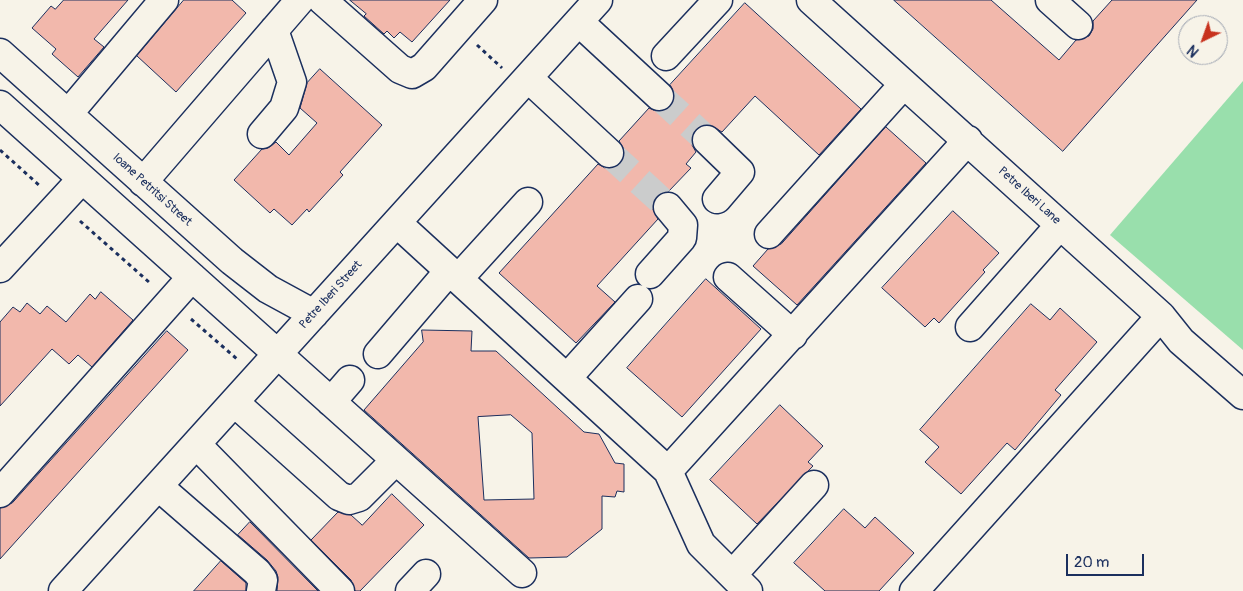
<!DOCTYPE html>
<html>
<head>
<meta charset="utf-8">
<style>
  body { margin:0 }
  #map { position:relative; width:1243px; height:591px; overflow:hidden; background:#f7f3e8; font-family:Pangolin,sans-serif }
  canvas { display:block }
  .north { position:absolute; left:1178px; top:15px; width:50px; height:50px; box-sizing:border-box; background:#f7f3e8; border:1px solid #9fa5b1; border-radius:50%; rotate:222deg; font-size:14px; font-weight:700; line-height:20px; text-align:center; color:#1b2f5e }
  .north::after { content:''; display:block; margin:auto; width:18px; height:22px; background:#c8321e; clip-path:polygon(50% 0,100% 100%,50% 72%,0 100%) }
  .scale { position:absolute; left:1066px; top:554px; width:78px; height:22px; box-sizing:border-box; border:2px solid #1b2f5e; border-top:0; padding-left:6px; font-size:15px; line-height:18px; white-space:nowrap; color:#1b2f5e; -webkit-text-stroke:4px #f7f3e8; paint-order:stroke }
</style>
</head>
<body>
<div id="map">
<canvas width="1243" height="591"></canvas>
<div class="north">N</div>
<div class="scale">20 m</div>
</div>
<script>
const g = document.querySelector('canvas').getContext('2d');
g.lineJoin = 'round';
function fill(path, color) { g.fillStyle = color; g.fill(path, 'evenodd'); }
function strokePath(path, color, width, dash) { g.strokeStyle = color; g.lineWidth = width; g.lineCap = dash ? 'butt' : 'round'; g.setLineDash(dash || []); g.stroke(path); }
function drawText(font, color, halo, rows, align = 'center') {
  g.font = font + ' Pangolin,sans-serif'; g.lineWidth = 4; g.setLineDash([]); g.textBaseline = 'middle'; g.strokeStyle = halo; g.fillStyle = color; for (const [text, x, y, turn = 0] of rows) {
    g.save(); g.translate(x, y); g.rotate((+turn || 0) * Math.PI / 180); g.textAlign = isNaN(turn) ? turn : align; if (halo) g.strokeText(text, 0, 0); g.fillText(text, 0, 0); g.restore();
  }
}
fill(new Path2D(`
  M1243,81V350L1110,235Z`), '#99dfac');
const building = new Path2D(`
  M64,0H128L94,39L104,47L78,77L52,54L56,49L32,28L51,6L55,9Z
  M184,0H232L246,13L176,92L137,56Z
  M350,0H450L412,42L400,32L394,38L387,31L384,34L364,16L366,14Z
  M894,0H991L1059,60L1076,40L1089,36L1093,29V21L1112,0H1197L1063,151Z
  M745,3L861,109L819,155L755,96L722,132L710,125H702L696,129L692,137V145L696,152L686,164L691,168L668,192L658,195L653,202V209L658,219L597,286L615,302L576,343L499,273L598,164L605,168H613L621,163L624,156V149L619,141L649,108L656,111H663L670,107L674,99V92L670,85Z
  M320,69L382,125L340,172L343,175L309,212L307,209L292,225L274,209L270,213L234,180L262,149L268,148L276,142L289,155L317,123L300,108L307,83Z
  M886,127L926,163L797,305L753,266L768,249L781,244Z
  M953,211L999,253L983,270L985,272L939,323L934,318L925,327L882,288Z
  M706,279L761,329L682,417L627,368Z
  M101,292L133,320L92,367L78,355L69,364L52,349L0,406V322L13,307L20,312L27,303L40,314L47,306L66,322L90,294L95,299Z
  M1031,304L1050,320L1060,308L1097,342L1055,390L1061,395L1015,450L1007,443L961,494L925,462L939,447L920,430Z
  M422,330L472,331L471,351H496L584,432L599,434L615,463L624,464V492L617,491L615,497L602,496V529L567,557L529,558L364,410L423,342ZM511,415L532,433L534,499L484,500L478,417Z
  M167,331L188,350L0,559V508L12,503Z
  M780,405L823,446L808,462L813,466L757,524L710,480Z
  M392,494L424,525L360,591H355L351,580L311,540L338,512L351,515L362,525Z
  M844,509L865,528L875,517L914,553L879,591H825L794,563Z
  M250,522L318,591H277L278,577L276,571L267,560L238,535Z
  M221,561L246,583V591H194Z`);
fill(building, '#f2b8ac');
strokePath(building, '#1b2f5e', 1);
strokePath(new Path2D(`
  M659,96L707,140
  M609,153L668,207`), '#cbcccc', 28, [28, 14]);
const minor = new Path2D(`
  M322,0L400,69L412,74L424,67L483,0
  M811,0L1161,316L1181,341L1243,395
  M1050,0L1078,25
  M579,22L659,96
  M0,53L232,261L268,289L314,314
  M666,56L718,0
  M528,78L609,153
  M0,105L522,573
  M68,114L164,0
  M262,134L284,108L292,82L274,30
  M707,140L740,172L717,199
  M143,182L300,0
  M397,223L668,471L701,544L748,591
  M769,234L904,84
  M0,268L82,179
  M650,274L682,238L683,225L668,207
  M728,277L793,335
  M458,279L528,202
  M970,327L1060,225
  M378,354L449,271
  M567,378L638,299
  M234,402L339,496L349,500L359,497L386,470
  M331,402L350,380
  M196,444L340,591
  M668,471L968,140
  M158,486L257,572L263,580L261,591
  M0,493L192,277
  M732,575L814,485
  M63,591L598,0
  M410,591L426,574
  M914,591L1161,316`);
strokePath(minor, '#1b2f5e', 31);
strokePath(new Path2D(`
  M477,45L502,68
  M0,150L40,186
  M80,221L150,283
  M191,319L237,359`), '#1b2f5e', 3, [4, 4]);
strokePath(minor, '#f7f3e8', 28);
drawText('12px', '#1b2f5e', '#f7f3e8', [
  ["Ioane Petritsi Street",152,190,42],
  ["Petre Iberi Lane",1029,196,42],
  ["Petre Iberi Street",331,295,-48]
]);
</script>
</body>
</html>
